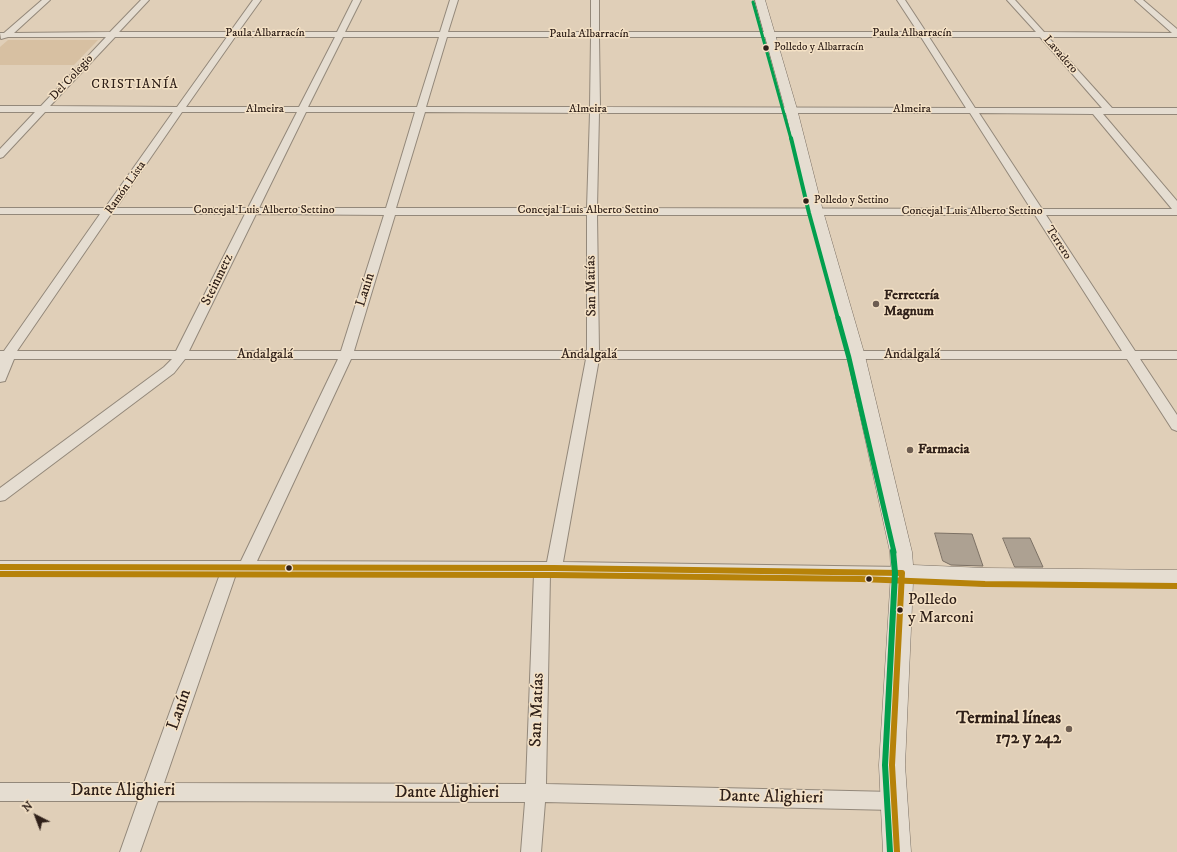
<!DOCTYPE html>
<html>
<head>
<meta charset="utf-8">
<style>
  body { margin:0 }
  #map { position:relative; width:1177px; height:852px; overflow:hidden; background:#e0cfb8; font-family:"IM FELL DW Pica",serif }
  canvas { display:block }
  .north { position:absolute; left:16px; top:796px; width:40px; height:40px; -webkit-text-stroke:3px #f5e2c6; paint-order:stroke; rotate:318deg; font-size:11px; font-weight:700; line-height:16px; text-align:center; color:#2f2019 }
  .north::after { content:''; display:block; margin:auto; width:14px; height:18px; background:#2f2019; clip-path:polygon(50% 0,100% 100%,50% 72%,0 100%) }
</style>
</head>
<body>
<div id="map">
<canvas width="1177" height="852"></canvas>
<div class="north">N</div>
</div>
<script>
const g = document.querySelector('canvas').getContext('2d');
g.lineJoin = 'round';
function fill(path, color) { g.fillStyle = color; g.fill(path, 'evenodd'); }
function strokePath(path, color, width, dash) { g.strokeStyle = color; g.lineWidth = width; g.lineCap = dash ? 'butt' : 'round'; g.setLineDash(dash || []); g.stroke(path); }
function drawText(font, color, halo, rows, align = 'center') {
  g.font = font + ' "IM FELL DW Pica",serif'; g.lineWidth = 3; g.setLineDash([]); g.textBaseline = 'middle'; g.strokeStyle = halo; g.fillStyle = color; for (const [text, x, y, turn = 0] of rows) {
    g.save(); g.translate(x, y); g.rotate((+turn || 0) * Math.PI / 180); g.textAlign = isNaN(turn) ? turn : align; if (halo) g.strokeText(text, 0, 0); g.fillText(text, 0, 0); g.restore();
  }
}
fill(new Path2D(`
  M8,40H98L74,65H0V47Z`), '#d7c0a2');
const building = new Path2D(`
  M935,533L972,534L983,566L951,565L943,561Z
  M1003,538H1030L1043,567H1015Z`);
fill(building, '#ada192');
strokePath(building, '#7b7064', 1);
const street = new Path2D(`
  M42,0H50L14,33L110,32L141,0H149L119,32H230L253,0H261L238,32H337L353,0H361L345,32H440L450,0H458L448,32H591V0H599V32H918L897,0H905L926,32H1036L1007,0H1015L1044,32L1172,33L1135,0H1143L1177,29V37H1048L1112,108H1177V114H1103L1177,201V215H1046L1135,351H1177V359H1140L1177,415V431L1172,429L1127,359H599L563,562L902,567L908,569L910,573L908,577L902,579L550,574L546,784L893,792L900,794L903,801L900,808L893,810L545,802L541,852H521L525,802L158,801L140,852H120L138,801H0V783H144L220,574L0,573V561H241L338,359H185L174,373L5,500L0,501V488L164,367L172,359H14L5,381L0,382V351H4L100,214H0V208H105L173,112H45L3,157L0,158V149L35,112H0V106H41L106,37H8L1,39L0,33H4ZM115,37H227L177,107L50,106ZM235,37H335L299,107H186ZM343,37H439L417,107H308ZM447,37H591L590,107H426ZM599,37H921L966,108L600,107ZM929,37H1040L1102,108H975ZM182,112H297L248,208H116ZM306,112H415L386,208H259ZM425,112L590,113L587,208H396ZM599,113H970L1031,209L597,208ZM979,113L1093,114L1172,209H1042ZM111,214H245L176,351H17ZM256,214L384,215L341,351H189ZM395,215H587V351H354ZM597,215H1035L1122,351H599ZM351,359H586L547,562L257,561ZM236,574H534L526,784L164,783Z`);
const secondary = new Path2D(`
  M755,0H765L797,109L823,211L865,356L912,552L913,565L985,568L1177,570V588L985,586L913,582L905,765L911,852H883L879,765L891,573L890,552L847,356L809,211L785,109Z`);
strokePath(street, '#93887a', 2);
strokePath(secondary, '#7b7064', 1);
fill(street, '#e5ddd1');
fill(secondary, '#e5ddd1');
strokePath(new Path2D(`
  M0,567L554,568L902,573
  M897,852L892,765L902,573`), '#b68209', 6);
strokePath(new Path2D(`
  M0,574L554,575L861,579L985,584L1177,586`), '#b68209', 6);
strokePath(new Path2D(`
  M753,2L791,139`), '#029f4e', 3);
strokePath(new Path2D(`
  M791,138L809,213L838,319`), '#029f4e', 4);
strokePath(new Path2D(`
  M838,318L849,358L894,552`), '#029f4e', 5);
strokePath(new Path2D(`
  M890,852L885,765L895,573L893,551`), '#029f4e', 6);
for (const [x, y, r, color] of [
  [766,48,3.5,"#2f2019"],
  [806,201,3.5,"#2f2019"],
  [876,304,4,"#6d5d51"],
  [910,450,4,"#6d5d51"],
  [289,568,3.5,"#2f2019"],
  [869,579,3.5,"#2f2019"],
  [900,610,3.5,"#2f2019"],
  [1069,729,4,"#6d5d51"]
]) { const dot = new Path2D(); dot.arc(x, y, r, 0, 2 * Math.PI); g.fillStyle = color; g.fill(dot); strokePath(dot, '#f5e2c6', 1.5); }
drawText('11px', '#2f2019', '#f5e2c6', [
  ["Polledo y Albarracín",774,48],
  ["Polledo y Settino",814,201]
], 'left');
drawText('12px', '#2f2019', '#f5e2c6', [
  ["Paula Albarracín",265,34],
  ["Paula Albarracín",912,34],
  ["Paula Albarracín",589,35],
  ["Lavadero",1060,55,49],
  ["Del Colegio",72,78,-47],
  ["Almeira",265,110],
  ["Almeira",588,110],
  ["Almeira",912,110],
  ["Ramón Lista",126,188,-55],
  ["Concejal Luis Alberto Settino",264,211],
  ["Concejal Luis Alberto Settino",588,211],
  ["Concejal Luis Alberto Settino",972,212],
  ["Terrero",1058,243,57]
]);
g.letterSpacing = '1px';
drawText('13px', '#2f2019', '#f5e2c6', [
  ["CRISTIANÍA",135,85]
]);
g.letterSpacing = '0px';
drawText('14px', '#2f2019', '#f5e2c6', [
  ["Steinmetz",218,280,-64],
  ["San Matías",592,286,-91],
  ["Lanín",366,290,-73],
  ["Andalgalá",265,355],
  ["Andalgalá",589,355],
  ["Andalgalá",912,355]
]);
drawText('bold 14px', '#2f2019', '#f5e2c6', [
  ["Ferretería",884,296],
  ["Magnum",884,312],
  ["Farmacia",918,450]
], 'left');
drawText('16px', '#2f2019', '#f5e2c6', [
  ["Polledo",908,601],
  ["y Marconi",908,619]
], 'left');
drawText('17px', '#2f2019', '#f5e2c6', [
  ["Lanín",180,710,-71],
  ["San Matías",538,710,-88],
  ["Dante Alighieri",123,791],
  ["Dante Alighieri",447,793],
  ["Dante Alighieri",771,798,1]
]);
drawText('bold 17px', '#2f2019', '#f5e2c6', [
  ["Terminal líneas",1061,719],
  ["172 y 242",1061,739]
], 'right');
</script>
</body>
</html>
